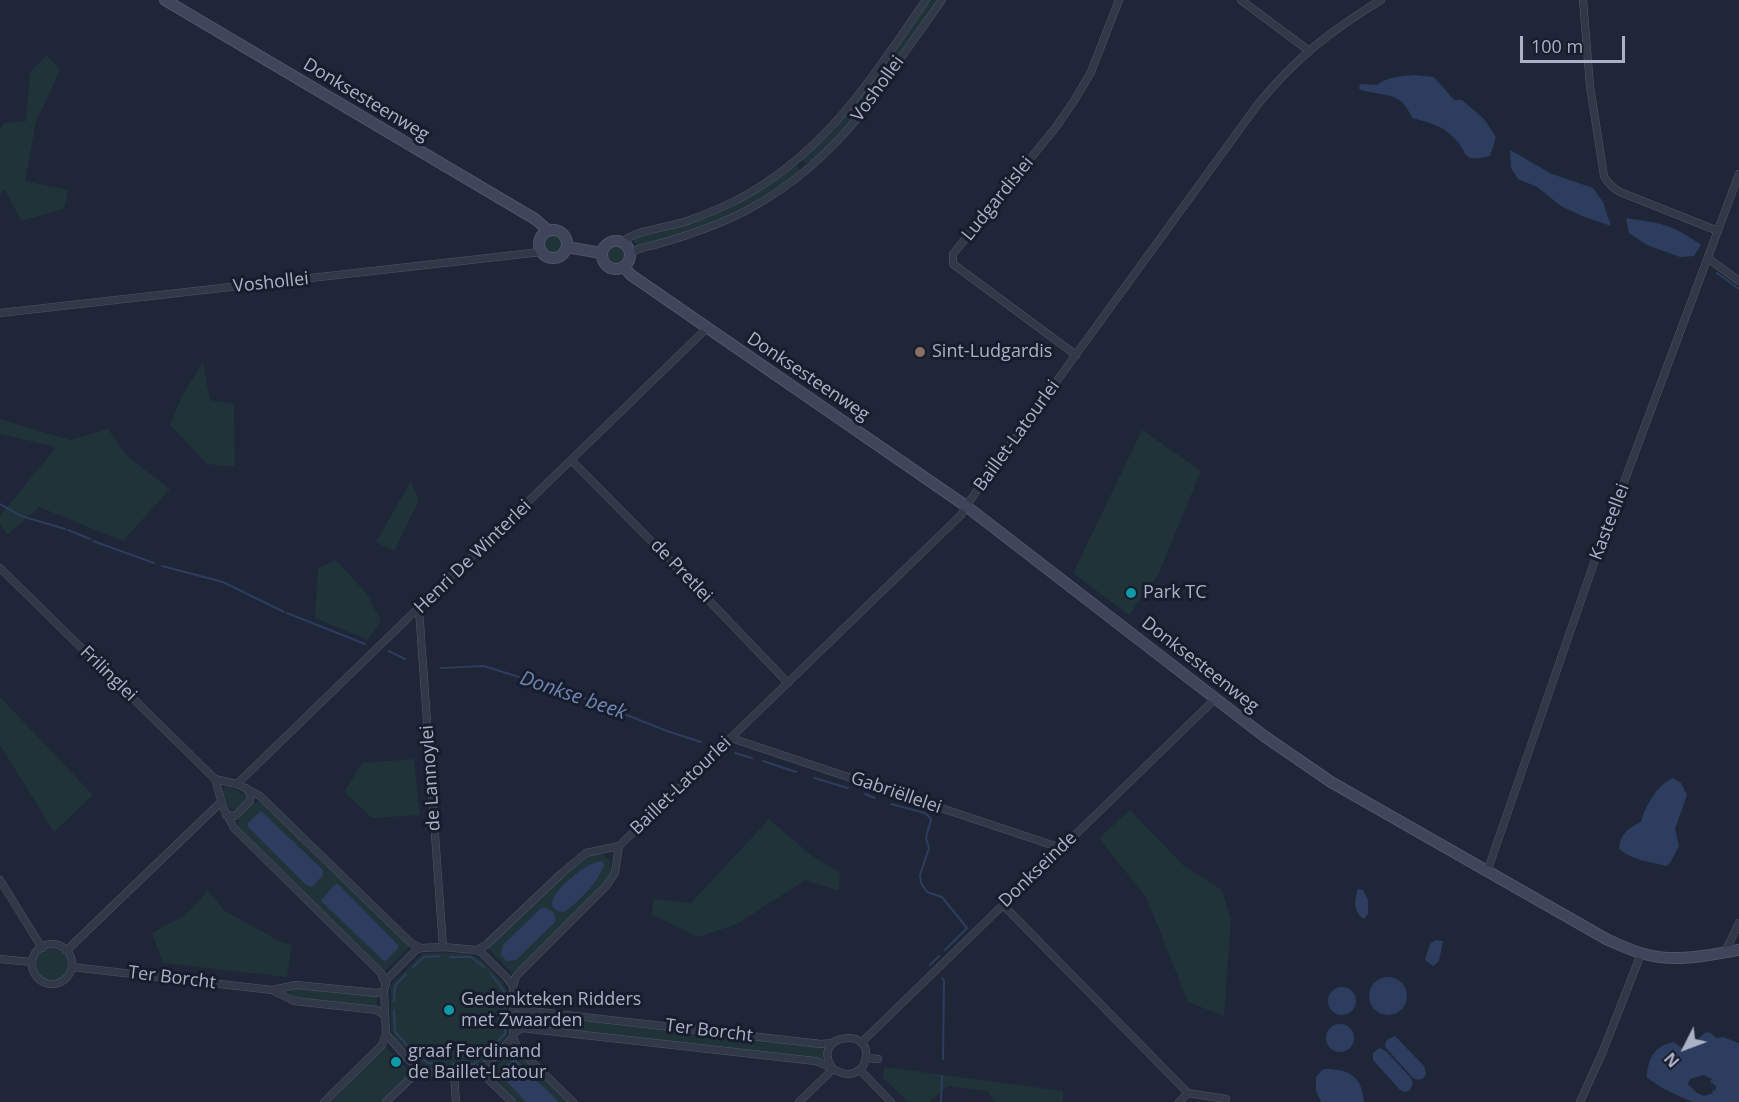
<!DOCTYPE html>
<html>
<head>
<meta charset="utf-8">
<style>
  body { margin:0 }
  #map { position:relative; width:1739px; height:1102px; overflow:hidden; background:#1e2638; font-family:"Open Sans",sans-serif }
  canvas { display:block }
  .north { position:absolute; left:1655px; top:1018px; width:60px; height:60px; -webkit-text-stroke:4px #171d2d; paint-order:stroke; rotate:228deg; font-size:16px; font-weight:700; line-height:24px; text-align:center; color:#abb2c6 }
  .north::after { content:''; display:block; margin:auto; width:21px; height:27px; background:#abb2c6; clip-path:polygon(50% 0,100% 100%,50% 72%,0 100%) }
  .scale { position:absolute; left:1520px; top:36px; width:105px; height:27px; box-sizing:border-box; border:3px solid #abb2c6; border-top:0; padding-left:8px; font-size:18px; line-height:21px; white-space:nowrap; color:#abb2c6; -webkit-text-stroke:4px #171d2d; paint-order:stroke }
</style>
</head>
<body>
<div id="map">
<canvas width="1739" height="1102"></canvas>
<div class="north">N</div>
<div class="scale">100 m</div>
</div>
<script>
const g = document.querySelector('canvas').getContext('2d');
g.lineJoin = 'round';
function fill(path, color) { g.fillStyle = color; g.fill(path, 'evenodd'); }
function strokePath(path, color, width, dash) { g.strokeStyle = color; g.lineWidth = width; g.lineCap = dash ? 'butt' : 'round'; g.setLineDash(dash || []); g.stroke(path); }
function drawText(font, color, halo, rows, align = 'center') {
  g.font = font + ' "Open Sans",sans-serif'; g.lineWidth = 6; g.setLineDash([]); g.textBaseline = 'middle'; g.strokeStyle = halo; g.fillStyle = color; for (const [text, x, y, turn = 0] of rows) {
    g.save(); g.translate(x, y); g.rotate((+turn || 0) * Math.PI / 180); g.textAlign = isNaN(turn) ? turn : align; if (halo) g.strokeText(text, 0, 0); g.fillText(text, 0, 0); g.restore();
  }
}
fill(new Path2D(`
  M929,0H939L859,113L818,156L805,164L803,161L804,159L837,127L859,100Z
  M47,55L60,70L36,122L25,181L68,190L64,209L21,221L5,190L0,193V129L4,123L26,121L30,72Z
  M797,166L799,169V172C745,211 701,229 637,246L632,239L693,222L733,205Z
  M543 244a10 10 0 1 1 20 0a10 10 0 1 1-20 0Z
  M606 255a10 10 0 1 1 20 0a10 10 0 1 1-20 0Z
  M203,362L210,400L234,404L235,467L207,464L170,425L183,394Z
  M0,419L70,440L108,429L128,457L170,489L123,541L39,507L7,535L0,524V516L56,447L0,434Z
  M1142,430L1201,471L1159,573L1129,615L1073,573Z
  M411,481L419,500L394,551L376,542Z
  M336,560L367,594L381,621L368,640L315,618L318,568Z
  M0,697L93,795L54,832L0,745Z
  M414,759L420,815L372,818L344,792L362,763Z
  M225,786L233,788L246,796L245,801L238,809H232L228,806L222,792Z
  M258,801H262L408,945L409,947L385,971L239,828C235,817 248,806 258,801Z
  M1130,810L1184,866L1222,890L1231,919L1224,1016L1188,1002L1147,899L1099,838Z
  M769,819L811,855L840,873L839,891L805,880L737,924L698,937L651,914L654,899L691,903Z
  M597,853C606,855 615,863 610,873C605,885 524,967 512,973L489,949L490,946C514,922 567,863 597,853Z
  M208,891L225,911L283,943L292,944L287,977L163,963L152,933L185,915Z
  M36 965a16 16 0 1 1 32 0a16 16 0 1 1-32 0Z
  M423,953H467L481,959L503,983L507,990L508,1036L475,1067H430L417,1061L395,1038L391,1029V985Z
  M294,987L377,996V1007L294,998L289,992Z
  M521,1013L822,1047L825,1052L823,1058L818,1059L522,1025Z
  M384,1047H386L411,1073L410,1075L382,1102H331L339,1094V1091Z
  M514,1049L515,1050L568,1102H517L489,1073Z
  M884,1067L1063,1091V1102H995L987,1091L948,1086L929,1102H908L883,1078Z`), '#203339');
fill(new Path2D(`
  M1414,75L1434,77L1454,100H1462L1484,119L1496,137L1490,156C1458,164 1470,151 1452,136C1441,125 1427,122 1412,118C1400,89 1384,98 1359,89L1360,84L1377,85C1386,77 1402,76 1414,75Z
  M1510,150L1552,174L1593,188L1603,202L1611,226L1582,216L1561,206L1537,187L1518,179L1511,168Z
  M1626,218C1659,223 1673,224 1701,245L1694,256L1680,257L1647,245L1629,233Z
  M1673,778L1681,783L1687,795L1675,829L1679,846L1670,863L1666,866C1648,861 1634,861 1619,849C1620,834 1628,828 1641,822C1646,805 1656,786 1673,778Z
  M261,811L323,870V875L312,887L306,885L248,827V823Z
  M601,861L604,864C601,879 577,904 564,912C528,908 585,862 601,861Z
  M338,884L398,945V948L386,961L383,960L321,901L334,885Z
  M1358,889L1363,890L1368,900V914L1364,919C1353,912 1354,900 1358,889Z
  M541,908C550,907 557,913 555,922L516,960L506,961L501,954L503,945Z
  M1435,940L1443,941L1439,961L1433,966L1425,960L1430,944Z
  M1369 996a19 19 0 1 1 38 0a19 19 0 1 1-38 0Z
  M1328 1001a14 14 0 1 1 28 0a14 14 0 1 1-28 0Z
  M1326 1038a14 14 0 1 1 28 0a14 14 0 1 1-28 0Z
  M1706,1032L1711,1033L1716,1038L1723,1037L1739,1043V1102H1692L1664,1089L1647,1078C1647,1059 1655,1045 1674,1042L1680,1047L1687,1050L1696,1045V1041ZM1704,1075L1712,1079L1710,1082L1716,1086L1715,1091L1712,1090L1713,1093L1704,1096L1697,1093L1688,1084L1690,1079Z
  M1395,1036L1424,1066L1426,1074C1424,1080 1418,1081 1413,1078L1386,1048L1385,1043L1388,1039Z
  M1379,1048L1386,1051L1411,1078L1413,1083L1410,1090L1405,1092L1400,1090L1373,1060V1053Z
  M513,1060H516L559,1102H526L500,1074L502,1069Z
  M1326,1069C1351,1069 1362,1078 1364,1102H1321L1316,1091V1077L1322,1070Z`), '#2d3d5f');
strokePath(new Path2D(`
  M1717,273L1739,289
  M0,504L21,516L65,529
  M68,530L90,539
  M93,541L154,563
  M162,566L223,582L284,612
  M287,613L365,644
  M389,651L405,659
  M441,668L484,666L579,696L667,731L701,742
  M735,753L752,758
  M763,761L796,772
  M814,778L848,788
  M865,794L875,798
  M891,804L925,813L931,819L926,838L929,848L920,875L921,883L927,892L942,897L967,928L945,950
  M450,957H471L484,967
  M930,965L939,956
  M413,967L424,957L440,956
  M491,974L504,991L505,1008
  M942,978L944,981L943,1059
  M394,1001L395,986L406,974
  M394,1010L395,1032L407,1045
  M493,1046L505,1034V1018
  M414,1052L428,1063L443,1064
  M453,1064H474L486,1053
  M941,1102L942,1076`), '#2d3d5f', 2);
const street = new Path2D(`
  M1241,0L1308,50
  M1583,0L1590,86L1604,176C1608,184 1613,188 1620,192L1718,231
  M623,242C634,230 671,227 687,221C704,215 721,208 737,200C827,152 870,80 926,0
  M630,255C635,248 646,247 654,245C687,236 719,225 749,209C792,186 830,152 861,114L942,0
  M1709,259L1739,281
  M0,313L541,252
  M1076,355L953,264V254L1056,127L1074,101L1091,72L1119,0
  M572,461L677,567L788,683
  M0,568L215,779L237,784L260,796L411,943L421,948
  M419,609L443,947
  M731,738L1061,848
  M215,779L223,807L234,828L381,973L385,983
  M237,784L707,328
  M226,815L235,816L250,801V794L246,788
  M1487,872L1596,557L1739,174
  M0,880L42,948
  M1003,905L1188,1093
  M32 964a20 20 0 1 1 40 0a20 20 0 1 1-40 0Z
  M443,947L476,950L482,953L507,978L513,986V1037L496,1056L479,1069L473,1072L454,1074L422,1071L409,1060L386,1034L384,991L387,979L416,950L421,948Z
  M476,950L486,945L562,873L586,853L619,846L961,515L971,499L1258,104C1296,58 1330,31 1381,0
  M66,951L221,802
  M1725,952L1739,923
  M0,959L31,962
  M72,967L272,990L296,985L377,993L384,991
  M513,986L516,976L606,886L615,873L619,846
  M274,991L294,1001L377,1010L384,1015
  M514,1004L522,1010L821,1044L832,1043
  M514,1033L522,1028L815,1061C832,1065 847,1085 863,1066C882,1025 807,1032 833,1069
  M513,1037L517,1047L573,1102
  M861,1043L1216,698
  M866,1058L878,1059
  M860,1070L891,1102
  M473,1072L486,1077L512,1102
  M454,1074L456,1102
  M1188,1093L1226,1099
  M324,1102L382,1045L386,1034
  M386,1102L413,1076L422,1071
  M799,1102L833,1069
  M1179,1102L1188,1093
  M1580,1102L1603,1051L1641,954`);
const secondary = new Path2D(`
  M165,0L535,219L549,231
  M539 244a14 14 0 1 1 28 0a14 14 0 1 1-28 0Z
  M602 255a14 14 0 1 1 28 0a14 14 0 1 1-28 0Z
  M567,247L601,253
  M624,267L631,275L966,506L1264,736L1331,782L1608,940C1620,945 1632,951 1644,954C1677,963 1707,955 1739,950`);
strokePath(street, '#4f5567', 8);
strokePath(secondary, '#4f5567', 12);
strokePath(street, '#313848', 7);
strokePath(secondary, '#3f465c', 10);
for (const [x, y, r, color] of [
  [920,352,6,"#8d6e63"],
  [1131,593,6,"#0f9aa8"],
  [449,1010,6,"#0f9aa8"],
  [396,1062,6,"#0f9aa8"]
]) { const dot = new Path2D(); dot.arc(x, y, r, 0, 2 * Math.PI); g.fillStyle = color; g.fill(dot); strokePath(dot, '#171d2d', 2); }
drawText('18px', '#abb2c6', '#171d2d', [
  ["Voshollei",878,89,-54],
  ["Donksesteenweg",366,100,31],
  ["Ludgardislei",998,199,-51],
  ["Voshollei",271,283,-6],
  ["Donksesteenweg",808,377,34],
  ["Baillet-Latourlei",1017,436,-54],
  ["Kasteellei",1610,522,-69],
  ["Henri De Winterlei",473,557,-44],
  ["de Pretlei",681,571,46],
  ["Donksesteenweg",1200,665,38],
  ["Frilinglei",108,674,44],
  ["de Lannoylei",431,778,-94],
  ["Baillet-Latourlei",681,786,-44],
  ["Gabriëllelei",896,793,19],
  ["Donkseinde",1038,870,-44],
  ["Ter Borcht",172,978,7],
  ["Ter Borcht",709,1031,7]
]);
drawText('18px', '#abb2c6', '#171d2d', [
  ["Sint-Ludgardis",932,352],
  ["Park TC",1143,593],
  ["Gedenkteken Ridders",461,1000],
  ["met Zwaarden",461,1021],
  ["graaf Ferdinand",408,1052],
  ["de Baillet-Latour",408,1073]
], 'left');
drawText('italic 20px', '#7085b1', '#171d2d', [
  ["Donkse beek",573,696,19]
]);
</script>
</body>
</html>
